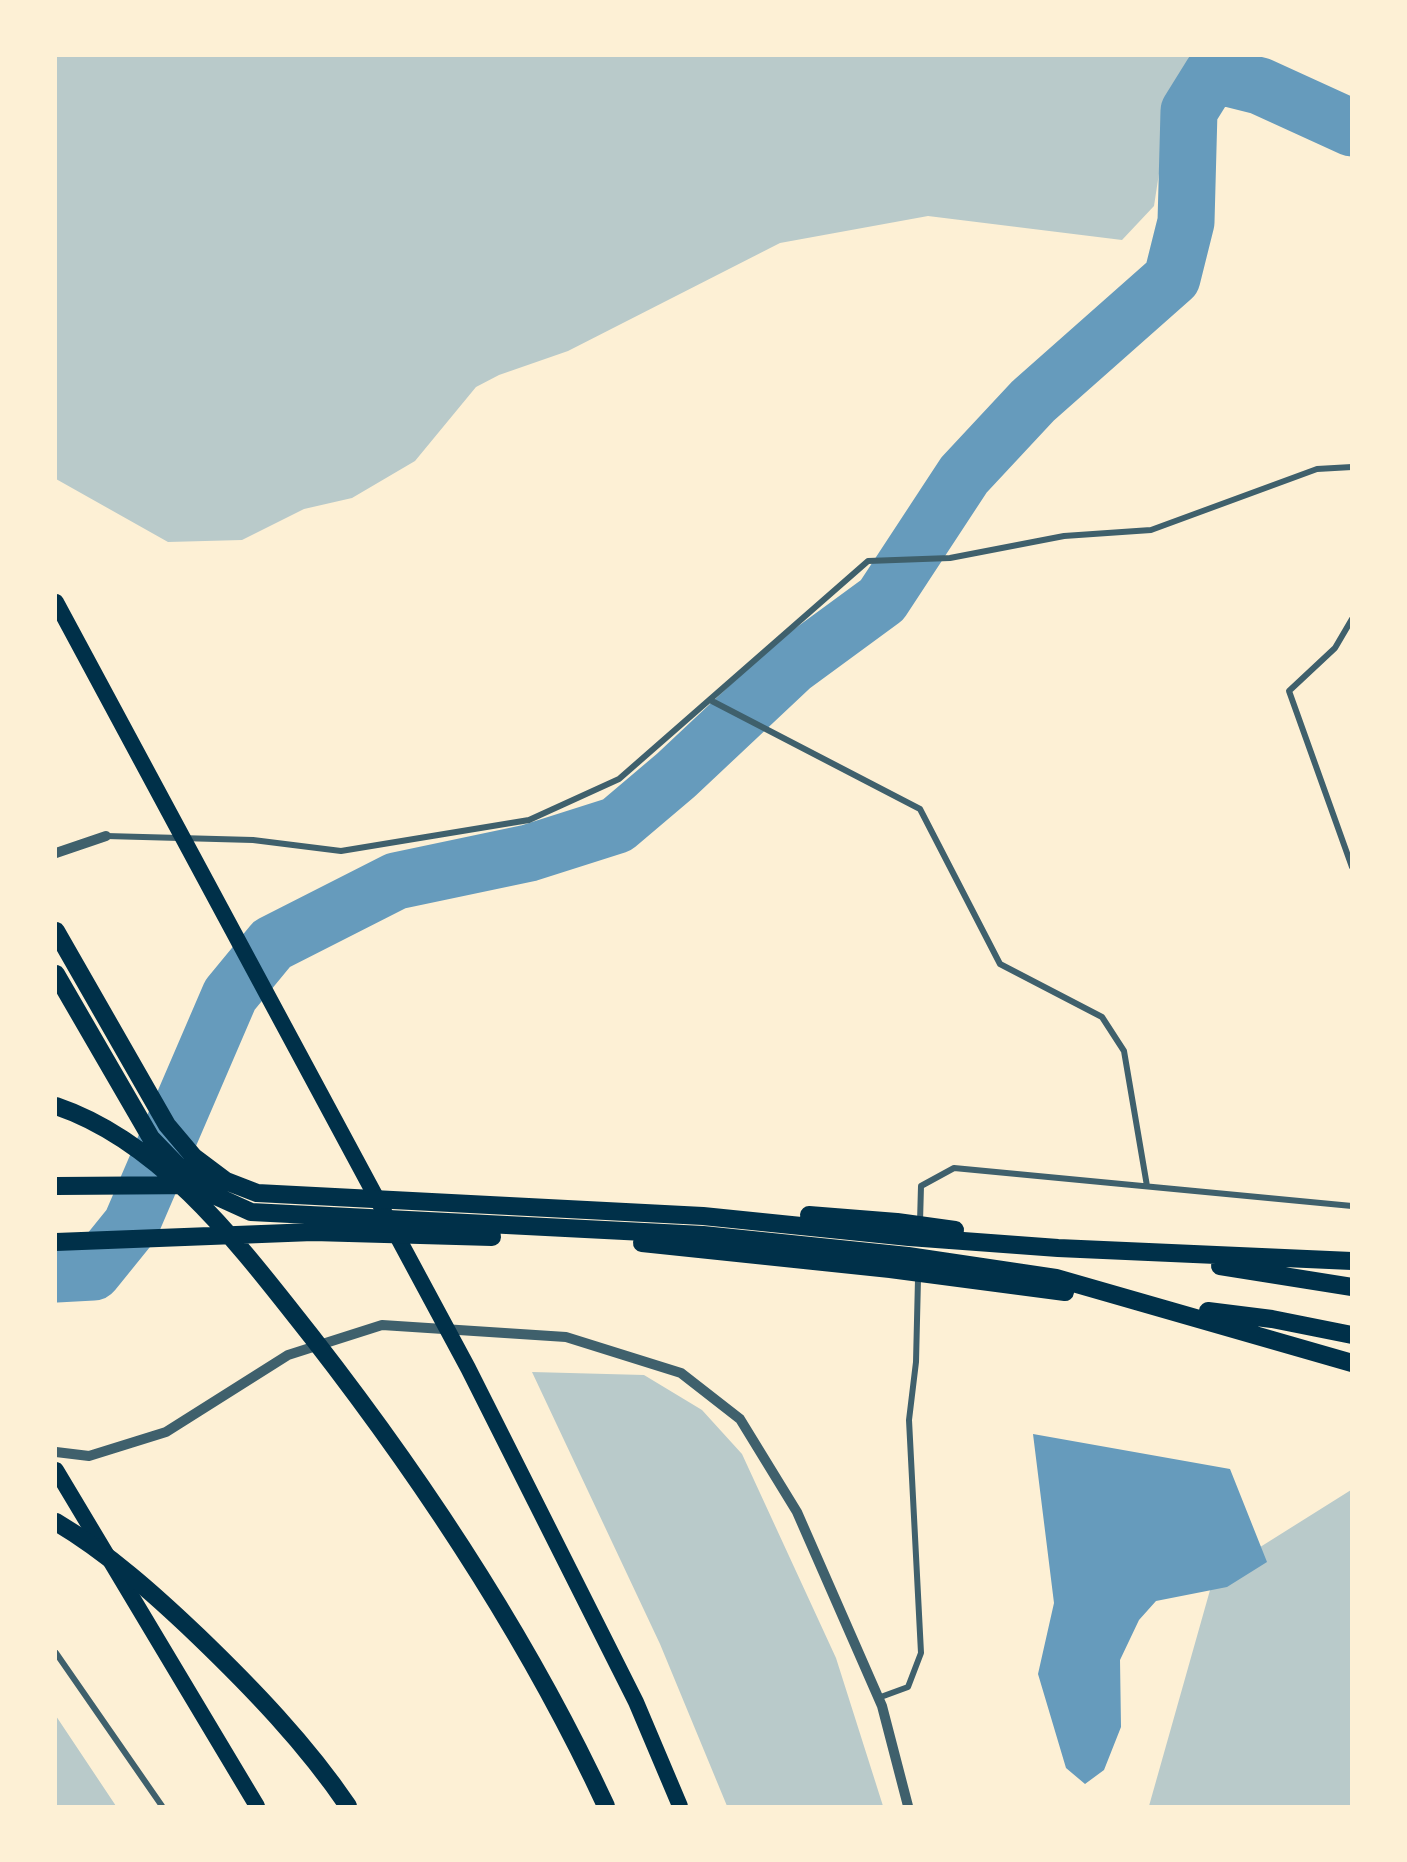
<!DOCTYPE html>
<html>
<head>
<meta charset="utf-8">
<style>
  body { margin:0 }
  #map { position:relative; width:1407px; height:1862px; overflow:hidden; background:#fdf0d5; font-family:"Sofia Sans Condensed",sans-serif }
  canvas { display:block }
  .frame { position:absolute; inset:0; border:57px solid #fdf0d5; pointer-events:none }
</style>
</head>
<body>
<div id="map">
<canvas width="1407" height="1862"></canvas>
<div class="frame"></div>
</div>
<script>
const g = document.querySelector('canvas').getContext('2d');
g.lineJoin = 'round';
function fill(path, color) { g.fillStyle = color; g.fill(path, 'evenodd'); }
function strokePath(path, color, width, dash) { g.strokeStyle = color; g.lineWidth = width; g.lineCap = dash ? 'butt' : 'round'; g.setLineDash(dash || []); g.stroke(path); }
fill(new Path2D(`
  M56,56H1200L1165,134L1154,206L1122,240L928,216L780,243L568,351L499,375L476,387L415,461L352,498L304,509L242,540L168,542L56,479Z
  M532,1372L644,1375L702,1410L742,1454L836,1658L883,1806H727L660,1644Z
  M1351,1490V1806H1149L1214,1576Z
  M56,1716L116,1806H56Z`), '#b9caca');
fill(new Path2D(`
  M1033,1434L1230,1469L1267,1562L1227,1587L1156,1601L1139,1620L1120,1660L1121,1727L1104,1770L1085,1784L1066,1768L1038,1674L1054,1603Z`), '#669bbc');
strokePath(new Path2D(`
  M56,1274L93,1272L131,1225L230,995L272,944L396,881L529,853L617,825L676,775L792,666L882,600L964,475L1033,401L1172,278L1186,222L1189,111L1212,74L1260,86L1352,128`), '#669bbc', 57);
strokePath(new Path2D(`
  M1352,619L1335,648L1289,691L1352,867
  M710,700L920,809L1000,964L1102,1017L1124,1051L1147,1186
  M106,836L253,840L341,851L529,820L619,779L868,561L950,558L1064,536L1151,530L1317,469L1352,467
  M920,1222L921,1186L954,1168L1352,1206
  M56,1653L162,1806
  M878,1698L908,1687L921,1653L909,1420L916,1362L918,1279`), '#3f606c', 6);
strokePath(new Path2D(`
  M56,853L106,836
  M56,1452L89,1456L166,1432L288,1355L382,1325L566,1337L681,1373L740,1419L797,1512L882,1706L908,1806`), '#3f606c', 10);
strokePath(new Path2D(`
  M56,602L468,1368L636,1702L680,1806
  M56,1470L257,1806`), '#003049', 16);
strokePath(new Path2D(`
  M56,931L167,1125L194,1157L226,1181L257,1193L703,1216L909,1237L1058,1248L1352,1261
  M56,974L151,1138L182,1170L218,1197L251,1212L703,1235L908,1256L1056,1278L1352,1363
  M56,1106C165,1143 243,1250 312,1337C424,1481 529,1640 606,1806
  M56,1186L204,1185
  M809,1215L897,1222L955,1230
  M56,1242L313,1232L492,1237
  M642,1243L890,1269L1065,1292
  M1220,1266L1352,1287
  M1208,1311L1272,1319L1352,1335
  M56,1522C108,1553 154,1594 198,1636C252,1688 306,1744 348,1806`), '#003049', 18);
</script>
</body>
</html>
